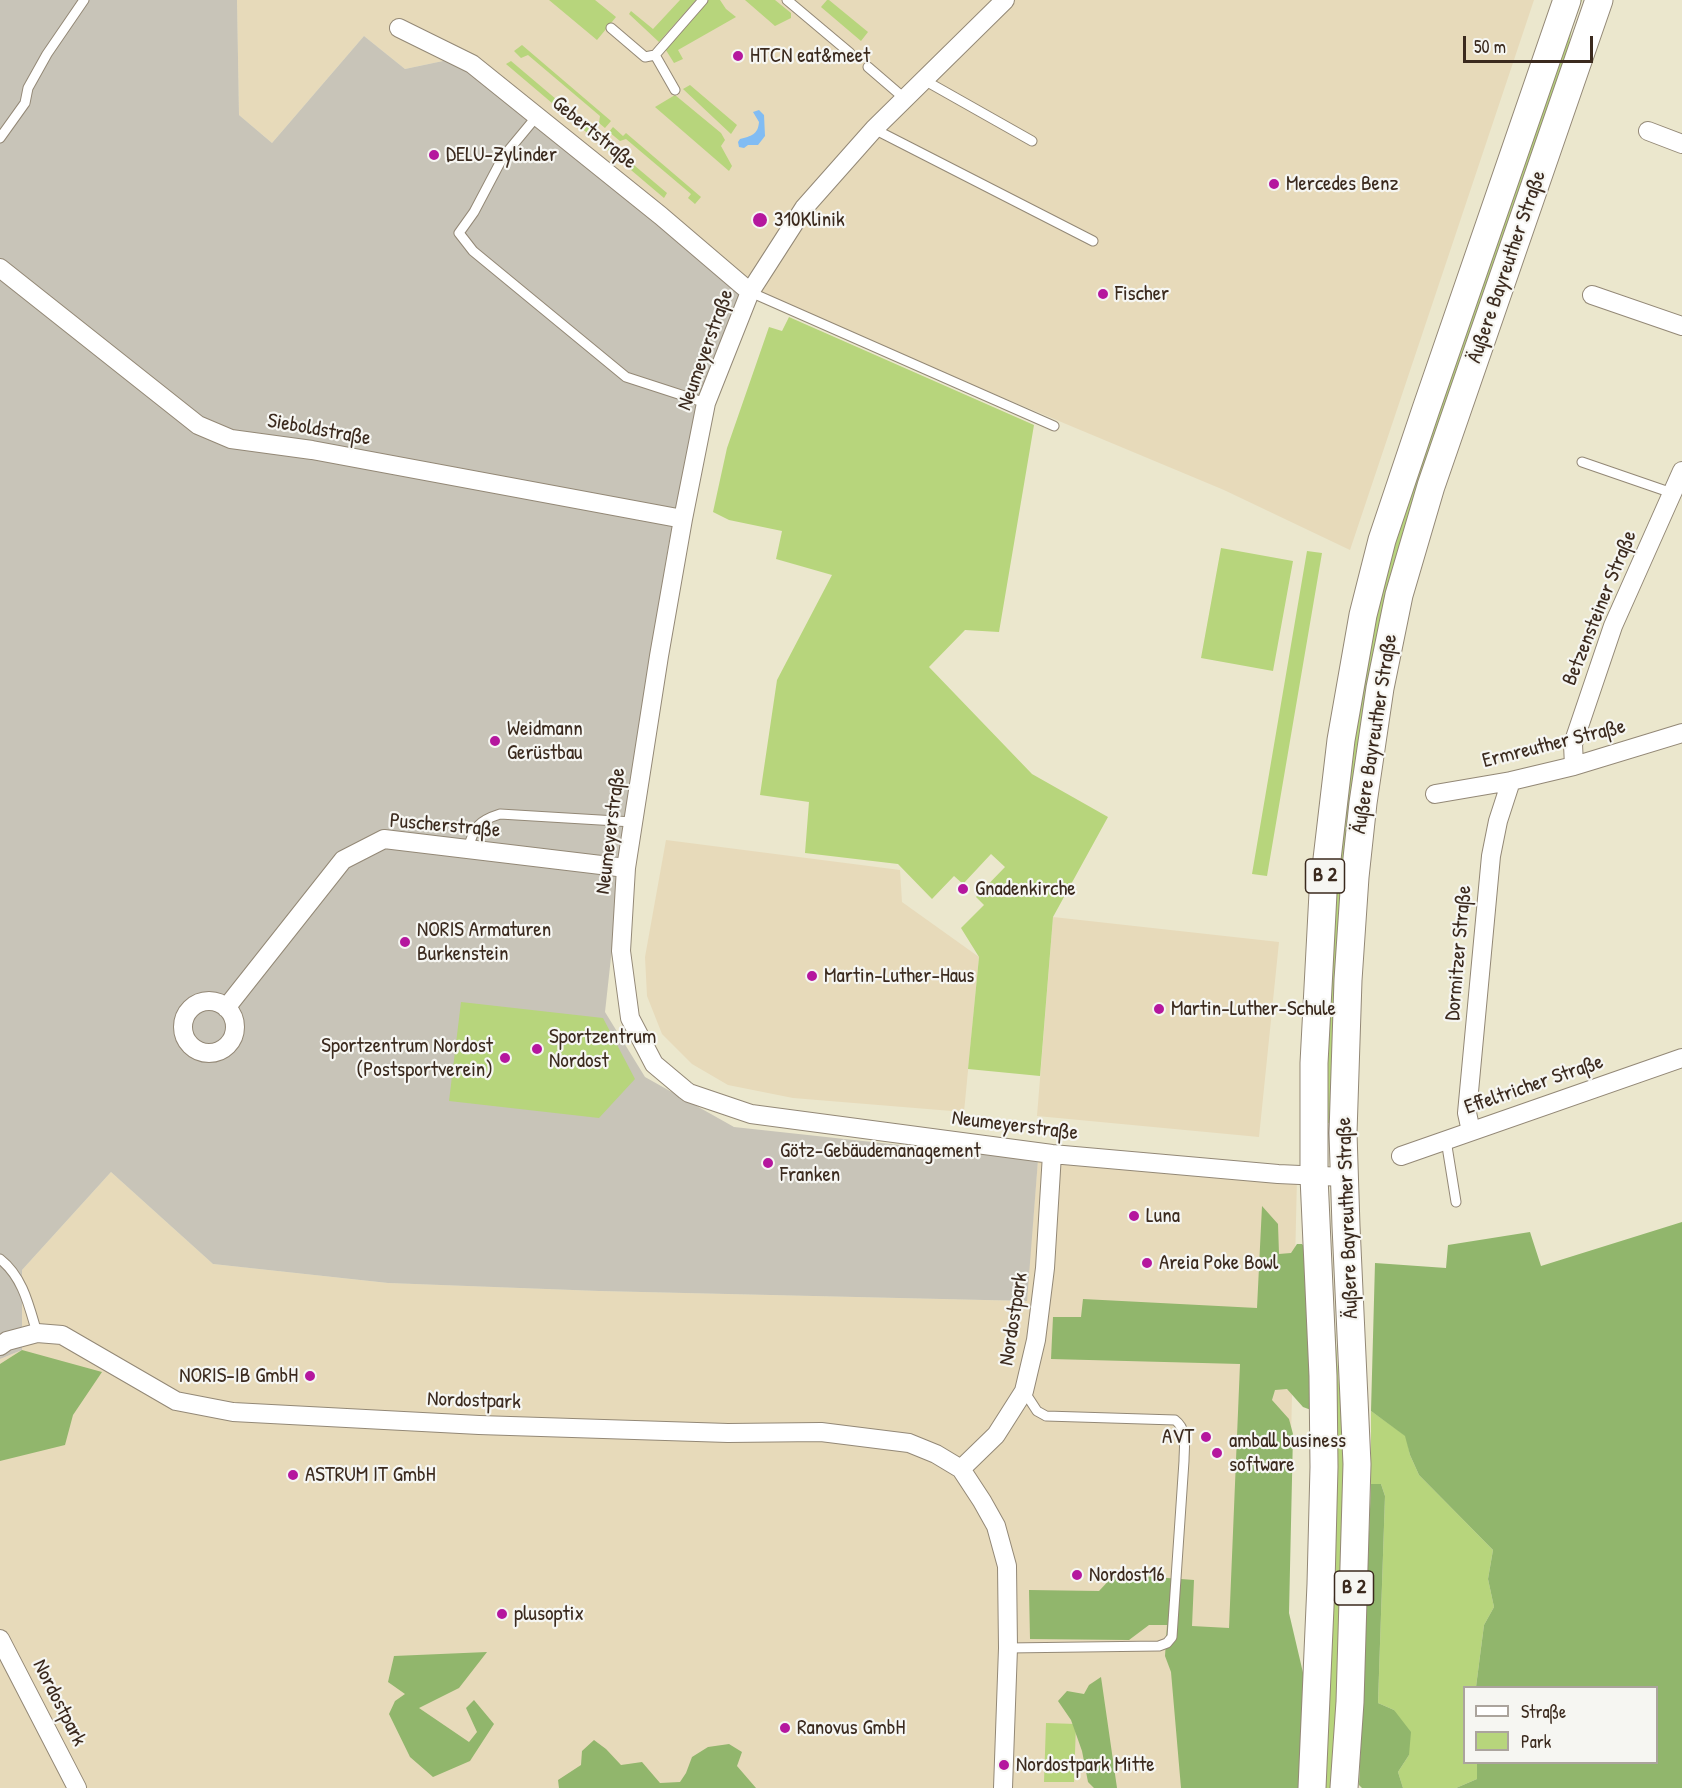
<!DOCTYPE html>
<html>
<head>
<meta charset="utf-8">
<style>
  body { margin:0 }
  #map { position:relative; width:1682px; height:1788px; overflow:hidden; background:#ebe7cd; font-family:"Patrick Hand",sans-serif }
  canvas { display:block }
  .legend { position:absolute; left:1463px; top:1686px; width:195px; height:78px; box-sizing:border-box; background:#f6f6f2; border:2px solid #aba49d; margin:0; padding:8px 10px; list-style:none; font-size:18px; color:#3b2a1e }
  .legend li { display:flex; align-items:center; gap:12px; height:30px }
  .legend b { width:30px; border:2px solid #aba49d }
  .scale { position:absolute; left:1463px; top:36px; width:130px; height:27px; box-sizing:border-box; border:3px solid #3b2a1e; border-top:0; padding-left:8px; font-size:18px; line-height:21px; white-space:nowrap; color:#3b2a1e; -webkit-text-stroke:4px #f6f6f2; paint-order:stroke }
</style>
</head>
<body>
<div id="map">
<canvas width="1682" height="1788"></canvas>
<ul class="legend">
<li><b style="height:8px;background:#fff"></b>Straße</li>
<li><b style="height:16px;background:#b7d57c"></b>Park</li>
</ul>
<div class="scale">50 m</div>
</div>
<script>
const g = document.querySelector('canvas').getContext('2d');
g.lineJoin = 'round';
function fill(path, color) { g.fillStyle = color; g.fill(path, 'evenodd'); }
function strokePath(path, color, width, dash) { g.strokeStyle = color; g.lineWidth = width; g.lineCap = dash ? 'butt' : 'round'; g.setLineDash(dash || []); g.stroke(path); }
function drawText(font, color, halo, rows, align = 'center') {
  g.font = font + ' "Patrick Hand",sans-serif'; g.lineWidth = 4.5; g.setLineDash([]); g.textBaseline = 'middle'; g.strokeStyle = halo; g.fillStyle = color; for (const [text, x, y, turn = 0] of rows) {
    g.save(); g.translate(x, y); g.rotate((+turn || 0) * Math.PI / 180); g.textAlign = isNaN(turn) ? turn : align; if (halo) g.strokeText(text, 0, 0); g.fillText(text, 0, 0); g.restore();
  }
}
fill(new Path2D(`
  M237,0H1534L1350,550L1224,490L750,292L462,57L405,69L364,36L272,143L239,115Z
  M666,840L900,870L902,902L979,957L964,1112L793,1098L728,1085L692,1064L662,1034L647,996L645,957Z
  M1053,917L1279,942L1259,1137L1037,1116Z
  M1038,1160L1297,1177L1283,1788H0V1359L22,1350V1270L111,1172L213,1264L388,1283L599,1291L1026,1301Z`), '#e7daba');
fill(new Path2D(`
  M0,0H237L239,115L272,143L364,36L405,69L462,57L750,292L704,402L669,542L631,775L605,1012L645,1077L734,1127L1038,1160L1027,1301L599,1291L388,1283L213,1264L111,1172L22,1270V1350L0,1359Z`), '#c8c4b8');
fill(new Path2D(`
  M549,0H595L616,17L597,40Z
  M680,0H696L659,42L629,14L631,11L653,29Z
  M707,0H720L726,9L736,17L678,50L683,59L674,63L664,47Z
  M745,0H775L791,13V18L775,26Z
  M827,0H829L868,32L861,41L821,7Z
  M1577,0H1582L1572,29L1561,82L1400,560L1335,1123H1321L1335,855L1379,586Z
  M522,45L611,121L605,128L599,123L600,116L528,55L521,58L514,51Z
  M511,61L667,193L664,198L506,64Z
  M690,85L737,125L731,134L683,89Z
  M675,95L721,133L725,140L721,146L732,166L729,171L655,107Z
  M613,127L623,136L626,133L701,197L695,204L688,198L691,194L626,139L620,141L609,132Z
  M789,317L1034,425L999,632L965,630L929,667L1032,774L1108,817L1053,917L1040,1076L968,1069L979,957L961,928L984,905L976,897L1005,867L991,854L963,884L954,876L932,899L898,864L805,853L809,802L760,795L777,680L832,575L776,559L782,531L729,520L713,512L727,448L769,327L782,331Z
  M1221,548L1293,561L1273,671L1201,658Z
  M1307,551L1322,553L1267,876L1252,874Z
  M461,1002L603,1018L635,1079L599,1118L449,1101Z
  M1332,1290L1340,1398L1347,1439L1337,1788H1321Z
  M1371,1411L1406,1436L1410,1455L1419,1475L1493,1550L1488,1579L1494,1607L1484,1625L1476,1687L1464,1688V1762L1477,1763V1779L1456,1788H1403L1398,1772L1409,1755L1394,1710L1378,1703L1385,1496L1381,1484H1371Z
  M1046,1723L1076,1724L1074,1782H1044Z`), '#b7d57c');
fill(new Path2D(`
  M1262,1206L1278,1224L1279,1254L1291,1253L1297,1244H1302L1310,1254L1311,1410L1303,1407L1287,1389L1275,1390L1272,1400L1289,1419L1293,1434L1289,1613L1304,1677L1301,1788H1181L1171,1672L1165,1656L1167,1625H1149L1129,1640L1030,1639L1029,1590L1099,1591L1115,1574L1194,1580L1192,1626L1229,1628L1240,1364L1051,1359L1053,1317H1081L1083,1299L1257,1308Z
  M1682,1222V1788H1456L1477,1779V1763L1656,1762V1688L1476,1687L1484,1625L1494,1607L1488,1579L1493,1550L1419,1475L1410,1455L1405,1436L1371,1411L1375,1263L1446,1268L1448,1245L1530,1232L1541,1266Z
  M22,1350L102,1372L73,1415L65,1445L0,1461V1364Z
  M1371,1484H1381L1385,1496L1378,1703L1394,1710L1411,1732L1409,1755L1398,1772L1403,1788H1362L1359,1785Z
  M487,1652L459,1688L419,1708L469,1742L477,1732L466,1708L474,1700L494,1724L470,1761L433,1777L410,1757L389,1714L395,1701L405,1694L388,1682L394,1656Z
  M1101,1677L1117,1788H1094L1088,1782L1082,1751L1071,1720L1058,1701L1067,1691L1084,1694L1089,1685Z
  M594,1740L606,1749L621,1765L642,1762L660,1783L680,1782L686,1773L692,1757L708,1747L729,1744L742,1752L737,1766L756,1788H559L558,1780L581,1765L582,1751Z`), '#91b66c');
fill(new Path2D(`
  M759,110L764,115L765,136L758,145H748L744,148L739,147L738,142L740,139C751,136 758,135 759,122L753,112Z`), '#81bcf3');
const lane = new Path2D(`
  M787,0L850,53
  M611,28L645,57L655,55L675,90
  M655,55L703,0
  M868,67L904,98
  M924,80L1032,141
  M537,116L503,157L474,212L459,233L473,251L626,377L706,403
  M874,129L1093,241
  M0,138L25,103L28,88L47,54L84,0
  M750,292L1054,426
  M1582,462L1672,493
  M468,849C474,827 478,821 500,814L633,822
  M1446,1140L1456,1202
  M0,1259C23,1277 29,1306 37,1333
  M1008,1648L1159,1646L1167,1643L1172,1637L1184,1461C1184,1446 1188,1430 1175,1420L1046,1416L1037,1411L1024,1391`);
const street = new Path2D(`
  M1005,0L874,129L804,208L750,292L706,403L683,519L659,656L626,868L621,951L630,1018L654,1064L685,1090L689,1093L751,1114L1052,1154L1278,1174L1344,1177
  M399,28L472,64L661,216L750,292
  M1648,131L1682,144
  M0,268L198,425L231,439L312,450L683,519
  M1592,295L1682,326
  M1574,766L1573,744L1613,626L1682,471
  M1435,794L1511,781L1574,766L1682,733
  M183 1027a26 26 0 1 1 52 0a26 26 0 1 1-52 0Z
  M226,1008L343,860L384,839L626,868
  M1471,1131L1467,1113L1491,856L1498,821L1511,781
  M1401,1156L1682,1058
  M0,1346L7,1341L37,1333L62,1335L176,1401L233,1412L479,1425L728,1433L821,1432L909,1443L936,1454L961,1469L982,1501L996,1526L1007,1566L1008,1648L1003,1788
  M961,1469L996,1435L1024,1391L1036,1340L1045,1268L1052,1154
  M0,1639L77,1788`);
const primary = new Path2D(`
  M1312,1788L1321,1584L1324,1467L1323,1376L1314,1177V1063L1323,893L1341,740L1363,615L1382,540L1426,409L1567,0
  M1344,1788L1350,1702L1357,1464L1346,1226L1343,1133L1348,980L1355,877L1363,803L1380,688L1399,595L1431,486L1599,0`);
strokePath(lane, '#938876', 11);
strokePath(street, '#938876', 20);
strokePath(primary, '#938876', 29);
strokePath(lane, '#fff', 9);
strokePath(street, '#fff', 18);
strokePath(primary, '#fff', 27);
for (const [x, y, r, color] of [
  [738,56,6,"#b5179e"],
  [434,155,6,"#b5179e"],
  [1274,184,6,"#b5179e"],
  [760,220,8,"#b5179e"],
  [1103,294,6,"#b5179e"],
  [495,741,6,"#b5179e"],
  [963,889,6,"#b5179e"],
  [405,942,6,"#b5179e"],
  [812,976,6,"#b5179e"],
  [1159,1009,6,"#b5179e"],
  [537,1049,6,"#b5179e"],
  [505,1058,6,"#b5179e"],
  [768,1163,6,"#b5179e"],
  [1134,1216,6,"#b5179e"],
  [1147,1263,6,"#b5179e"],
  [310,1376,6,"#b5179e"],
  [1206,1437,6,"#b5179e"],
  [1217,1453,6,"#b5179e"],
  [293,1475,6,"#b5179e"],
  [1077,1575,6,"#b5179e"],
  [502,1614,6,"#b5179e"],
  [785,1728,6,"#b5179e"],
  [1004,1765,6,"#b5179e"]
]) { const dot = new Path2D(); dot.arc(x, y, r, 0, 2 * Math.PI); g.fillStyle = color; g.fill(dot); strokePath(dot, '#f6f6f2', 2); }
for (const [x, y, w] of [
  [1325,876,39],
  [1354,1588,39]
]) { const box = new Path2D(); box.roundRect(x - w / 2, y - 17, w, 34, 4.5); g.fillStyle = '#f6f6f2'; g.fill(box); strokePath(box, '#3b2a1e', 1.5); }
drawText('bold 20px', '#3b2a1e', null, [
  ["B 2",1325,876],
  ["B 2",1354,1588]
]);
drawText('21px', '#3b2a1e', '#f6f6f2', [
  ["HTCN eat&meet",750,56],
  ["DELU-Zylinder",446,155],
  ["Mercedes Benz",1286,184],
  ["310Klinik",774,220],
  ["Fischer",1115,294],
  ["Weidmann",507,729],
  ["Gerüstbau",507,753],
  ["Gnadenkirche",975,889],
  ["NORIS Armaturen",417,930],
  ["Burkenstein",417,954],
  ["Martin-Luther-Haus",824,976],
  ["Martin-Luther-Schule",1171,1009],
  ["Sportzentrum",549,1037],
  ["Nordost",549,1061],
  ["Sportzentrum Nordost",493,1046,"right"],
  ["(Postsportverein)",493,1070,"right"],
  ["Götz-Gebäudemanagement",780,1151],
  ["Franken",780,1175],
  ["Luna",1146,1216],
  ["Areia Poke Bowl",1159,1263],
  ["NORIS-IB GmbH",298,1376,"right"],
  ["AVT",1194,1437,"right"],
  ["amball business",1229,1441],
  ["software",1229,1465],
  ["ASTRUM IT GmbH",305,1475],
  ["Nordost16",1089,1575],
  ["plusoptix",514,1614],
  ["Ranovus GmbH",797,1728],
  ["Nordostpark Mitte",1016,1765]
], 'left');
drawText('21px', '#3b2a1e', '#f6f6f2', [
  ["Gebertstraße",594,133,39],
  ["Äußere Bayreuther Straße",1507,267,-71],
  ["Neumeyerstraße",706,350,-70],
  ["Sieboldstraße",319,430,10],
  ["Betzensteiner Straße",1600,608,-68],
  ["Äußere Bayreuther Straße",1375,734,-81],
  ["Ermreuther Straße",1554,744,-14],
  ["Puscherstraße",445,826,5],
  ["Neumeyerstraße",611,831,-83],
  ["Dormitzer Straße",1459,953,-85],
  ["Effeltricher Straße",1534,1085,-19],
  ["Neumeyerstraße",1015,1126,7],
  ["Äußere Bayreuther Straße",1348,1218,-92],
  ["Nordostpark",1014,1319,-81],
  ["Nordostpark",474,1401,2],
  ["Nordostpark",59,1703,63]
]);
</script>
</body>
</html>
